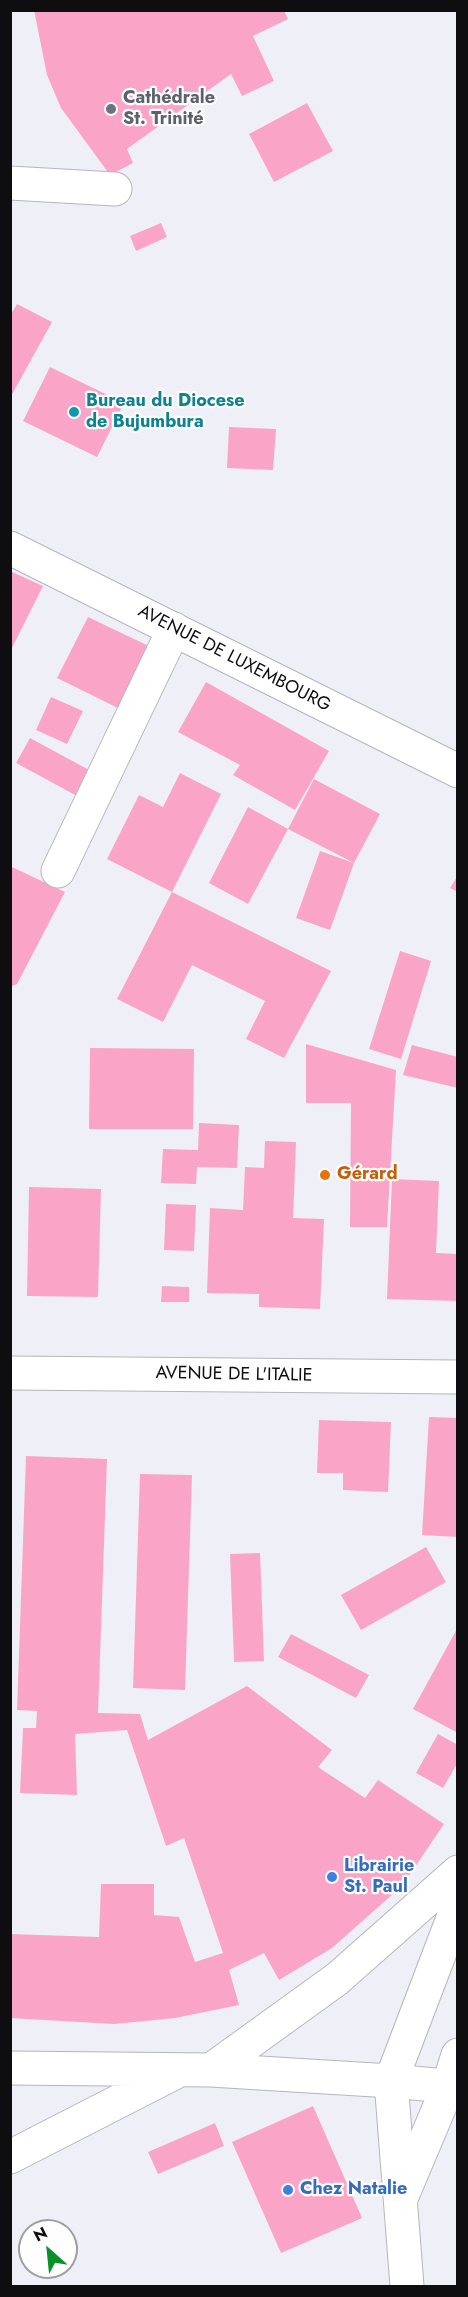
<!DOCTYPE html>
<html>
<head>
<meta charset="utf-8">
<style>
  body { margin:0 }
  #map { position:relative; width:468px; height:2297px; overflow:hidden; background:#eff0f7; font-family:Jost,sans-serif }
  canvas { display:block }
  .frame { position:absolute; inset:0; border:12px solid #0e0e10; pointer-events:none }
  .north { position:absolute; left:18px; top:2219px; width:60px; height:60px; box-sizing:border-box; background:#fefefe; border:2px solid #9e9e9f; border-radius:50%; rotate:333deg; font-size:16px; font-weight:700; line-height:24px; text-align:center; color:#0e0e10 }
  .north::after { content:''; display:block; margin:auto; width:21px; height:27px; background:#079225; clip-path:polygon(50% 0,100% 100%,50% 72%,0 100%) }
</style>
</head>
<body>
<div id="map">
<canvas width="468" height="2297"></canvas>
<div class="frame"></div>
<div class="north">N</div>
</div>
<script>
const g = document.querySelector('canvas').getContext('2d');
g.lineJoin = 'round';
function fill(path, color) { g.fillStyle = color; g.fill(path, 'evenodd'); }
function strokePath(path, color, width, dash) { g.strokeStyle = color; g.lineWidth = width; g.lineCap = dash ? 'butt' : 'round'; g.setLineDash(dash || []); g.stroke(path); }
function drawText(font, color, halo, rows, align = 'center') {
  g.font = font + ' Jost,sans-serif'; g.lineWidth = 4.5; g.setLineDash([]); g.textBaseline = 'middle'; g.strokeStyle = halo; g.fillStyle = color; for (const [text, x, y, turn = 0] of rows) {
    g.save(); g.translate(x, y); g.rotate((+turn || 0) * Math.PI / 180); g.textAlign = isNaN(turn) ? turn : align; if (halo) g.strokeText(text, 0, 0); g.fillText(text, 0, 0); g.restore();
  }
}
fill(new Path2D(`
  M34,10H284L288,19L253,36L274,81L242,96L231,74L127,149L133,163L110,175L61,108L47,75Z
  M307,103L333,151L274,182L249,134Z
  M161,223L167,237L136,251L130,236Z
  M17,304L52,322L10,398V316Z
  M50,367L124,403L97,457L23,421Z
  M229,427L276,429L273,470L227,468Z
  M10,571L43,586L10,652Z
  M88,617L153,648L122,710L57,678Z
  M206,682L329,751L295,810L233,775L240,765L178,732Z
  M51,697L83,711L67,744L36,730Z
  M30,738L91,771L77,796L16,763Z
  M180,773L221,794L172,892L107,859L139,795L163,807Z
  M314,779L380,814L354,863L330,930L296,918L320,851L354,863L288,829Z
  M248,807L288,829L248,904L209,883Z
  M10,866L65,892L17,984L10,987Z
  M458,875V892L450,888Z
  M172,892L331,971L284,1058L246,1039L265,1001L192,965L163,1022L117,999Z
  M400,951L431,961L401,1059L369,1049Z
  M306,1044L396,1070L387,1227H350L351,1103H306Z
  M412,1045L458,1057V1088L403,1075Z
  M90,1048L194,1049L193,1129H89Z
  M199,1123L239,1125L237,1168L197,1167L196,1184L161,1183L163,1149L198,1150Z
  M265,1141L296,1142L293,1218L324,1219L320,1309L259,1307V1294L207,1293L210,1208L243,1210L245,1167L264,1168Z
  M392,1179L439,1181L436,1253L458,1254V1301L387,1299Z
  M29,1187L101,1189L98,1297L27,1296Z
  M166,1204L196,1205L194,1251L164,1250Z
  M162,1286L189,1287V1302H161Z
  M429,1417L458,1418V1537L422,1535Z
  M319,1420L391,1422L388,1492L343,1490V1473H317Z
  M26,1456L107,1459L98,1713L140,1714L148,1740L247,1686L332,1750L318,1767L365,1798L378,1780L444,1824L402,1886L332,1948L279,1980L264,1953L229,1970L239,2005L175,2018L114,2024L10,2018V1934L99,1937L101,1884H154V1915L179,1917L195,1962L223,1953L184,1838L166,1846L127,1730L75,1734L77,1795L20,1793L23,1728H36L37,1711L17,1710Z
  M140,1474L192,1475L185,1690L133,1688Z
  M426,1547L446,1582L361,1630L341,1595Z
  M260,1553L264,1661L234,1662L230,1554Z
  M458,1627V1733L413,1709Z
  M291,1634L369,1675L356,1698L278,1657Z
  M438,1734L458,1745V1762L443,1788L416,1773Z
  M313,2106L362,2218L281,2253L232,2142Z
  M215,2123L224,2146L158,2174L148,2152Z`), '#faa5c8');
const minor = new Path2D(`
  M10,183L115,189
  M10,548L458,771
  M58,871L174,629
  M10,1373L458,1377
  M10,2068L211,2070L391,2081L458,2087
  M211,2070L337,1979L458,1872
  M10,2157L174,2073
  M402,2196L448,2087L458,2055
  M407,2286L391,2081L458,1905`);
strokePath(minor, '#b5b5bc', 35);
strokePath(minor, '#fff', 33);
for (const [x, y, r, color] of [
  [111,109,6,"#6b7280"],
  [74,412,6,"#0f9aa8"],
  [325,1175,6,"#e8710a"],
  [332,1877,6,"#3f7fe0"],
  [288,2190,6,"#3f7fe0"]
]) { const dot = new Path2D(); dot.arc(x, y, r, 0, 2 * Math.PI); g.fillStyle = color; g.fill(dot); strokePath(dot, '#fefefe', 2); }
drawText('bold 18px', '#5b616d', '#fefefe', [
  ["Cathédrale",123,99],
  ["St. Trinité",123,120]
], 'left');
drawText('bold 18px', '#0d838f', '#fefefe', [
  ["Bureau du Diocese",86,402],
  ["de Bujumbura",86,423]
], 'left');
drawText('18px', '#0e0e10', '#fefefe', [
  ["AVENUE DE LUXEMBOURG",234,659,27],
  ["AVENUE DE L'ITALIE",234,1375,1]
]);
drawText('bold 18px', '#c56008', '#fefefe', [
  ["Gérard",337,1175]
], 'left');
drawText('bold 18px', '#366cbe', '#fefefe', [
  ["Librairie",344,1867],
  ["St. Paul",344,1888],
  ["Chez Natalie",300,2190]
], 'left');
</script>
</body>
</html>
